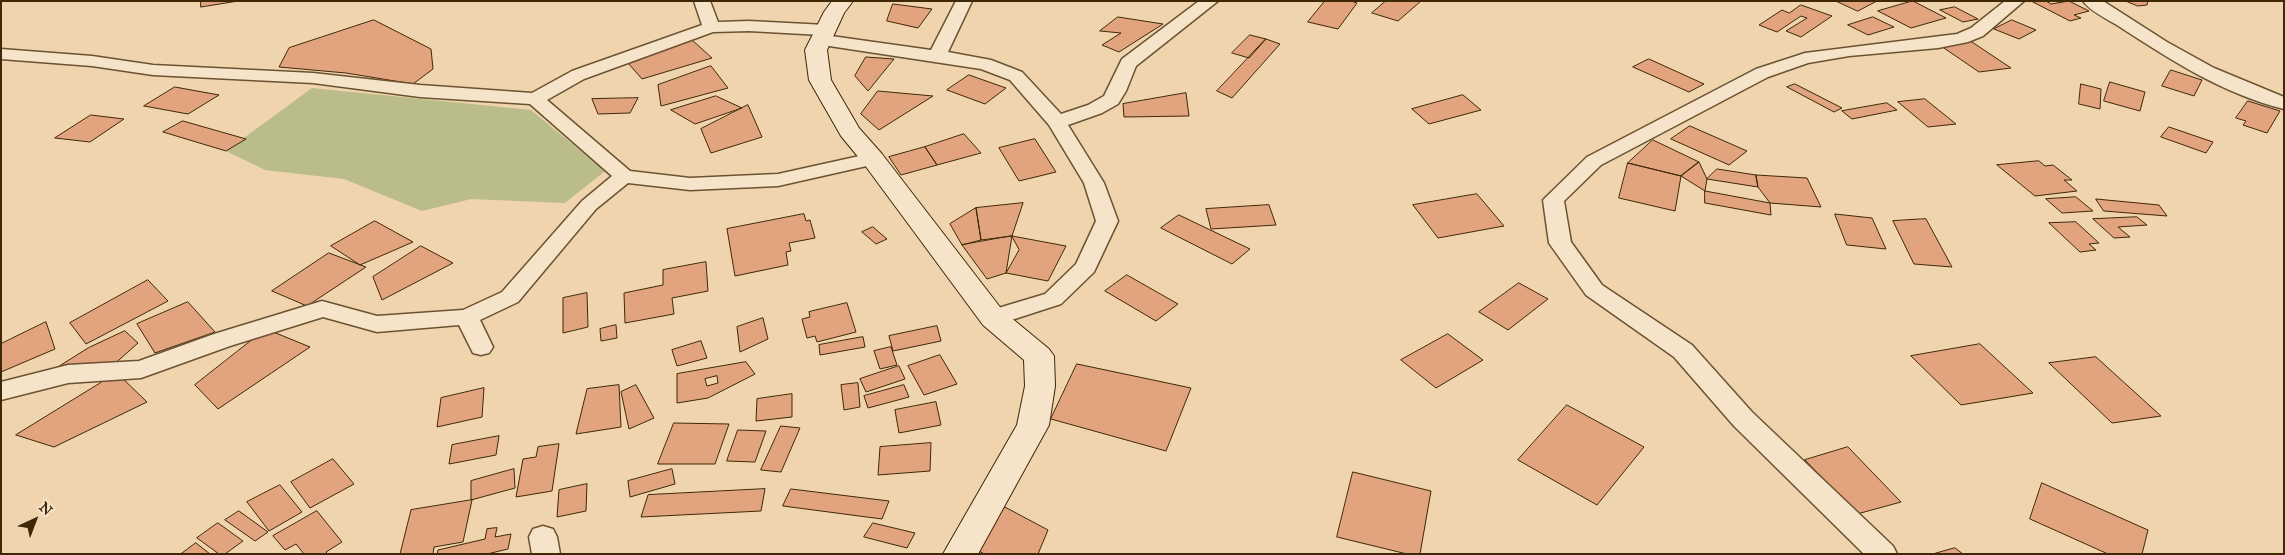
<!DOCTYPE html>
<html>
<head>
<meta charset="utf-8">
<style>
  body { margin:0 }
  #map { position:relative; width:2285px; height:555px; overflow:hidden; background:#efd4ae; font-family:"IM FELL Great Primer",serif }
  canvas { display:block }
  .frame { position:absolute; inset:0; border:2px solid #3f2806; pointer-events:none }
  .north { position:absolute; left:10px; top:495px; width:50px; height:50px; -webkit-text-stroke:4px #f5e3ca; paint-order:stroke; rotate:43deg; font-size:14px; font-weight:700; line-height:20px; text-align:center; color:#3f2806 }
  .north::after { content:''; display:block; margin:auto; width:18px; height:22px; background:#3f2806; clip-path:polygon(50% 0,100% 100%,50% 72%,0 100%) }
</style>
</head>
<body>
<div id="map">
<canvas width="2285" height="555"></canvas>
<div class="frame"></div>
<div class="north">N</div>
</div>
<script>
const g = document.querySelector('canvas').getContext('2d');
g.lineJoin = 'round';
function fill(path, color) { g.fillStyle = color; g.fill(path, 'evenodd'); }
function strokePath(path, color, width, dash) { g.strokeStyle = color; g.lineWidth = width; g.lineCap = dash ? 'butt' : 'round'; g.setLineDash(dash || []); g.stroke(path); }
fill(new Path2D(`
  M312,88L531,110L605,171L565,203L471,199L422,211L344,179L265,170L226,151Z`), '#babc8a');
const building = new Path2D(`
  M201,1H238L201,7Z
  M1325,1H1351L1357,3L1338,29L1308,22Z
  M1386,1H1421L1398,21L1372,13Z
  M1836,1H1877L1858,11Z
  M1913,1L1946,18L1911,28L1878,11Z
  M2046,1L2051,4L2069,1L2089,11L2074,15L2081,18L2070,21L2033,2Z
  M2126,1H2148L2147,5L2138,6Z
  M893,4L932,9L918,28L887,21Z
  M1801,5L1832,16L1801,37L1786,31L1807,18L1801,16L1777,32L1759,25L1782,10L1789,13Z
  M1955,7L1978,19L1963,22L1940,10Z
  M1118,17L1163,24L1119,52L1102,45L1121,33L1100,31Z
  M1873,17L1894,27L1868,35L1848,25Z
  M374,20L431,49L433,69L413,84L346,73L279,67L289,48Z
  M2012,20L2036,30L2019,39L1994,29Z
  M1250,35L1266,39L1249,58L1232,53Z
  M691,39L712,58L642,79L628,63Z
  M1266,39L1280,44L1232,98L1217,91Z
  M1972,42L2011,68L1979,72L1941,46Z
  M866,57L894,59L868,91L855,76Z
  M1649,59L1704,84L1689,92L1633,67Z
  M711,66L728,88L661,106L658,85Z
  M2171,70L2202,80L2194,96L2162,86Z
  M969,75L1006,88L985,104L947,90Z
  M2110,82L2145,92L2140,111L2104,101Z
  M1795,84L1842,108L1834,112L1787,87Z
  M2081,84L2101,89L2100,109L2079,104Z
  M175,87L219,95L188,114L144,106Z
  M878,91L933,96L879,130L861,114Z
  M1186,93L1189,116L1124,117L1123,104Z
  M1463,95L1481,110L1429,124L1412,109Z
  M716,96L742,108L695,124L671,110Z
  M638,98L630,113L598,114L592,99Z
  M1925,99L1956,124L1928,127L1898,102Z
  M2248,101L2280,111L2267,133L2243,125L2246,121L2236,118Z
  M1887,103L1897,110L1852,119L1842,111Z
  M748,105L762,137L711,153L701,129Z
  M91,115L124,119L90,142L55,138Z
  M183,121L246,139L226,151L163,132Z
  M1690,126L1747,151L1729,165L1671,139Z
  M2169,127L2213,142L2206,153L2161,137Z
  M964,134L981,153L937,165L925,147Z
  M1035,139L1056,172L1019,181L999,148Z
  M1653,140L1699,162L1681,176L1628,163Z
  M925,147L937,165L901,175L889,157Z
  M2039,161L2045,166L2053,165L2072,180H2064L2077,191L2035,196L1997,165Z
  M1699,162L1707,179L1705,191L1681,176Z
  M1628,163L1681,176L1675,211L1619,198Z
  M1717,169L1756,175L1758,187L1707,179Z
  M1756,175L1807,178L1821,207L1770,203L1758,187Z
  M1705,191L1770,203L1771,215L1705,203Z
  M1477,194L1504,226L1438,238L1413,205Z
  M2076,197L2093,211L2062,213L2046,199Z
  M2096,199L2159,205L2167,216L2104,211Z
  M1023,203L1012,236L981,240L976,208Z
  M1269,205L1276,225L1211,229L1206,209Z
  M976,208L981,240L962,245L950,224Z
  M804,214L806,221L810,220L815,238L789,243L791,251L786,252L788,265L735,276L727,229Z
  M1835,214L1872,218L1886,249L1847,245Z
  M1179,215L1250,249L1232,264L1161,228Z
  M2137,217L2147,225L2118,227L2130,237L2114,238L2093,219Z
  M1926,219L1952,267L1914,264L1893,221Z
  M375,221L413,242L360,265L331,246Z
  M2076,222L2099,243L2089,244L2096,250L2080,252L2049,223Z
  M873,227L887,239L876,244L862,232Z
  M1012,236L1066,246L1048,281L1006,273L1019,250Z
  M1012,236L1006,273L987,279L962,245Z
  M421,246L453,263L382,300L373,277Z
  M329,253L366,267L307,306L272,291Z
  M706,262L708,291L672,298L674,314L625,323L624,293L663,285V270Z
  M1127,275L1178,304L1156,321L1105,291Z
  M148,280L168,301L86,344L70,323Z
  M1519,283L1548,299L1508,330L1479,312Z
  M587,293L588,327L563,333V298Z
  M188,302L215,332L155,353L137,324Z
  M847,303L856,332L817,342L815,336L807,338L802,319L810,317L809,312Z
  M763,318L768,339L740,352L737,327Z
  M46,322L55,349L1,372V344Z
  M616,325L617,338L601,341L600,329Z
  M937,326L941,341L893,351L889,336Z
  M266,329L310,347L218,409L195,385Z
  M125,331L138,343L111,367L53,370L88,348Z
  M1448,334L1483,360L1436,388L1401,360Z
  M863,337L865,347L820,355L819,345Z
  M701,341L707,358L677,366L672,350Z
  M1980,344L2033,393L1961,405L1911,356Z
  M891,347L897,365L880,369L874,351Z
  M940,355L957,384L924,395L908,366Z
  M2096,357L2161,416L2112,423L2049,363Z
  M746,362L755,374L708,398L677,403V374ZM717,376L718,383L707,386L705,379Z
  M1077,364L1191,388L1166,451L1051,419Z
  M899,366L905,379L866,392L860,379Z
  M117,373L147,402L54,447L16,435Z
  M858,383L860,407L844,410L841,385Z
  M619,385L621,427L576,434L587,389Z
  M636,385L654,418L629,429L621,392Z
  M904,385L909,397L868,408L864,396Z
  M484,388L482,417L437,427L441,398Z
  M792,394V417L756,421L757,399Z
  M936,402L941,425L899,433L895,410Z
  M1567,405L1644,447L1597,505L1518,460Z
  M674,423L729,424L715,464H658Z
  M781,426L800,428L781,472L761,470Z
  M738,430L766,431L755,462L727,461Z
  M499,436L496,455L449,464L452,445Z
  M931,443L930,471L878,475L880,447Z
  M559,444L552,491L516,497L523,459L536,457L538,447Z
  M1848,447L1901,502L1857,514L1805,460Z
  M333,459L354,484L310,508L291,482Z
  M514,469L515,488L471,500V481Z
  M672,469L675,484L630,497L628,481Z
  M1353,472L1431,491L1420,554H1407L1337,537Z
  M2042,483L2148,530L2142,554H2108L2030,519Z
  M587,484L586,511L557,517L559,490Z
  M280,485L302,512L269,531L247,502Z
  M765,489L761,511L641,517L648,495Z
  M791,489L889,501L882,519L783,506Z
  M472,500L463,542L434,547L433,554H400L411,510Z
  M1003,506L1048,530L1038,554H984L966,543Z
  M239,511L268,532L255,541L225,520Z
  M317,511L342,542L326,552L328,554H304L296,544L285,550L273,536Z
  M218,523L243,541L225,554H219L197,538Z
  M873,523L915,533L907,548L864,537Z
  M497,528L495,537L511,534L508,549L487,554H437L438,550L485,539L487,529Z
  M196,543L210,554H181Z
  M1955,548L1963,554H1933Z`);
fill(building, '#e1a47f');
strokePath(building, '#3f2806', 1);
const street = new Path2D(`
  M694,1H710L718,22L749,21L826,25L832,26L835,30L832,34L824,35L931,50L956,1H972L948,52L991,60L1022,72L1061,114L1088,105L1104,96L1122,59L1199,1H1218L1136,66L1126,91L1118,104L1102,113L1068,125L1104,183L1118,221L1094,272L1061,304L993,326L985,324L981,318L985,312L1045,294L1076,264L1096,221L1084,183L1049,125L1010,80L981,69L816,44L813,40L816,36L821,35L749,31L713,32L584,79L547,100L630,171L690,178L778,174L873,153L880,155L883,159L880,163L778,186L690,190L628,183L596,209L518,302L480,320L493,347L489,353L481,355L473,353L459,325L377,332L323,317L230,346L141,378L68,383L1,400V382L68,365L139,361L214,334L322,301L377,316L463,310L502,292L582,201L612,176L530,104L420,97L313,83L153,75L92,66L1,59V49L92,56L153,65L313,73L420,85L532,93L572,71L702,25Z
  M2005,1H2024L1983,36L1968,42L1938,48L1849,56L1808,63L1768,77L1601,165L1564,201L1571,242L1602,285L1692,345L1752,412L1893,546L1897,554H1864L1734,426L1674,357L1586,295L1549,243L1543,200L1587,157L1756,69L1805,53L1957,34L1971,28Z
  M2083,1H2103L2167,42L2214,68L2284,97V109C2223,94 2169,59 2117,25C2107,19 2090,11 2083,1Z
  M543,526L553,529L557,537L560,554H532L529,537L533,529Z`);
const secondary = new Path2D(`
  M832,1H853L844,13L827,50L831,80L859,128L882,154L1003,311L1049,349L1054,356L1055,386L1049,425L978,554H943L1017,425L1025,386L1024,360L983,325L864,164L841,136L809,80L805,50L824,12Z`);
strokePath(street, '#6b5330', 3);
strokePath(secondary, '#3f2806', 2);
fill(street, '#f5e3ca');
fill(secondary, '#f5e3ca');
</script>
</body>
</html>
